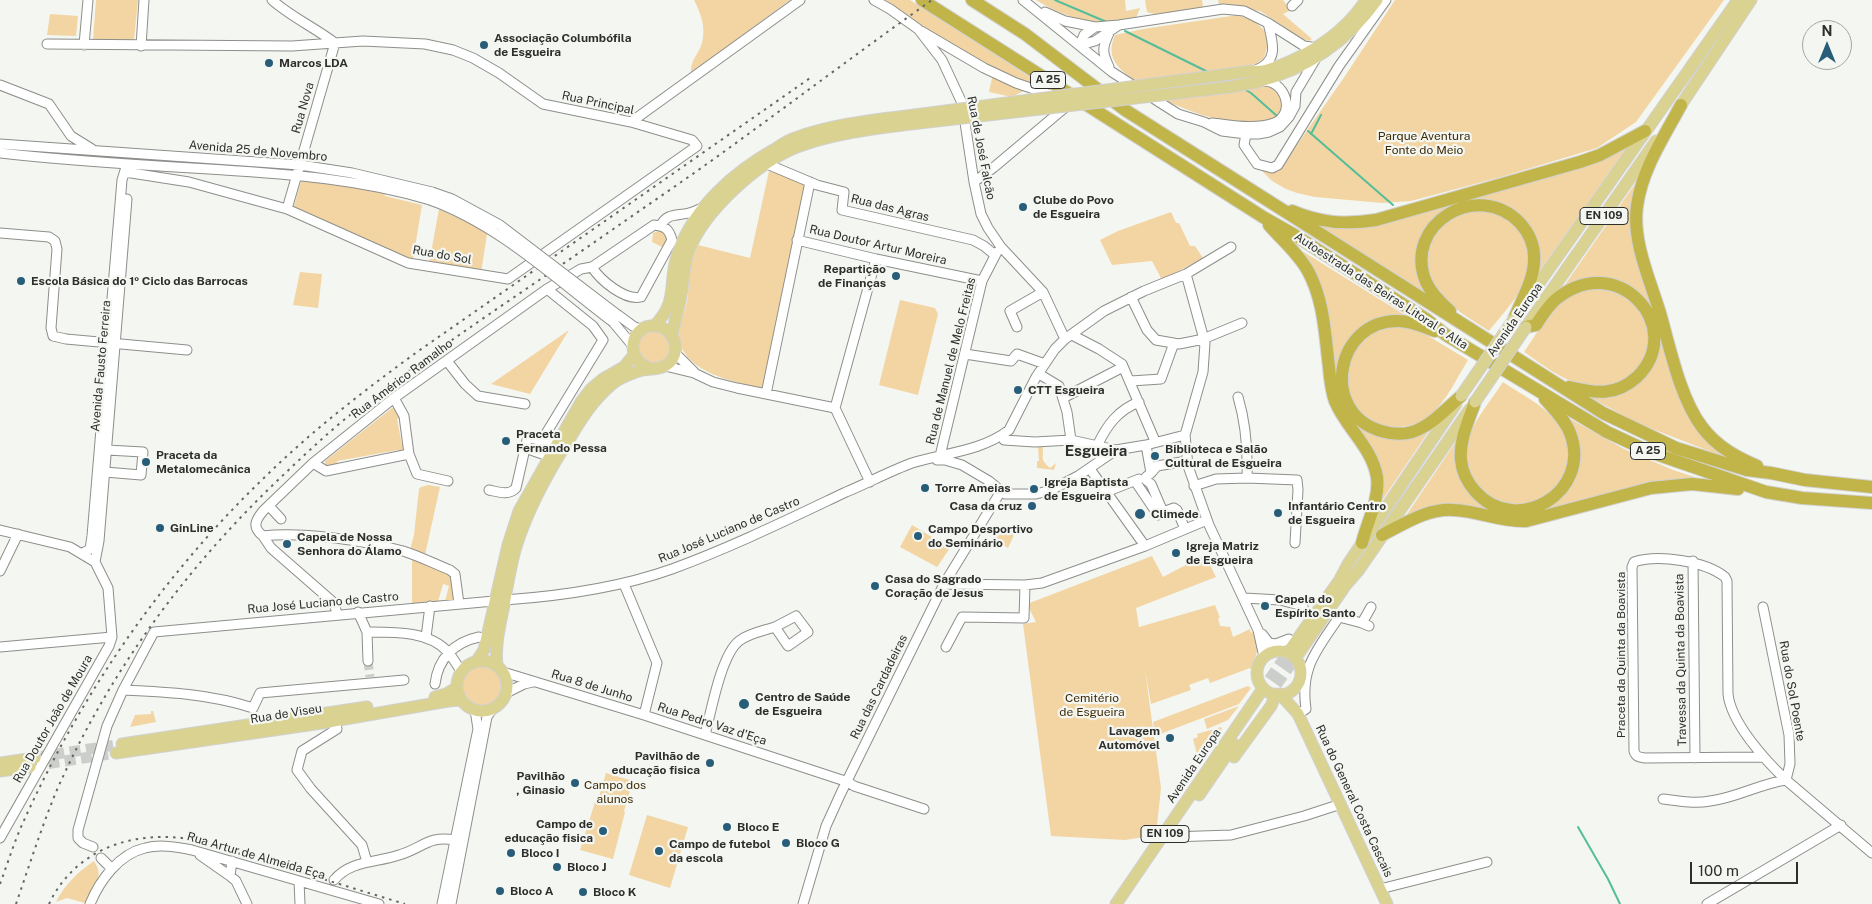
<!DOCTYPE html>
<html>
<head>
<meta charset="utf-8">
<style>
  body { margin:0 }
  #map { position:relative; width:1872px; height:904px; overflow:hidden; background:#f4f6f2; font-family:"Public Sans",sans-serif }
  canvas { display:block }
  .north { position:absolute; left:1802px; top:20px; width:50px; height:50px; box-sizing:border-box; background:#f4f6f2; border:1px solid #a5a6a3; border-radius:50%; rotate:0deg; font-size:14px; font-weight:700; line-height:20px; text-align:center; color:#2e2f2d }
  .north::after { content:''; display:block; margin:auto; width:18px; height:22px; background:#275d78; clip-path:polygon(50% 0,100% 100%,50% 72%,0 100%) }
  .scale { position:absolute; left:1690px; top:862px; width:108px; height:22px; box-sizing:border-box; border:2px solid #2e2f2d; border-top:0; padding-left:6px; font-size:15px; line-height:18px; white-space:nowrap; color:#2e2f2d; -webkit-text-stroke:4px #f4f6f2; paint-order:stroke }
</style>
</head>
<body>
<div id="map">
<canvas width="1872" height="904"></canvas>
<div class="north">N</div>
<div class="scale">100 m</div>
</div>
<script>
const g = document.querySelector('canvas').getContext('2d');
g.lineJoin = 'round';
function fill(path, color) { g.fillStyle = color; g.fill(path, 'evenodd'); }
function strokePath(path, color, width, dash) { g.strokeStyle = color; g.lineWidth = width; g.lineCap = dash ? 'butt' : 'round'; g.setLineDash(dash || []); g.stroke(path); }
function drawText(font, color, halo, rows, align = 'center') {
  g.font = font + ' "Public Sans",sans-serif'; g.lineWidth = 4.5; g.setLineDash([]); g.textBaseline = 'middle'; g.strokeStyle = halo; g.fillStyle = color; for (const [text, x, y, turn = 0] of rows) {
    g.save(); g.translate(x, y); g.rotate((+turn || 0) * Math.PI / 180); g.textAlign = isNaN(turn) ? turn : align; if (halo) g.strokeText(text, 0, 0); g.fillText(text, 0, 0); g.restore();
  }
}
fill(new Path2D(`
  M96,0H138L134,40H93Z
  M694,0H790L691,73C691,58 698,56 702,43C706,27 701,14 694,0Z
  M886,0H910L1039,83L1012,97L989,92L994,69L936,35Z
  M1036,0H1125L1126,11L1140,8L1136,18C1101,28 1066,19 1036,0Z
  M1145,0H1202L1203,8L1155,14L1147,12Z
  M1218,0H1283L1291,10L1283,14L1312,39L1309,41L1303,39L1260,11L1219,4Z
  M1395,0H1724L1636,122L1597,148L1501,177L1411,201L1382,203L1315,197L1297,193L1286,189L1272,181L1262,171H1271L1282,166L1343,79Z
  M50,14L78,16L76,36L47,35Z
  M1238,15L1254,21L1264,30L1268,44L1264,58L1256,64L1234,69L1135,81C1118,68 1105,58 1115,35L1143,29Z
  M1268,85C1282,95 1283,98 1281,115C1246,136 1196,113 1163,100Z
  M1629,144L1536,276L1523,220L1464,202L1420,244L1431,298L1314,224L1340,227Z
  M769,171L806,183L763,388C736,383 683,372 679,338C678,327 685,313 687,301C689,291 688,281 690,270C691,262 695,253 698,245L750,258Z
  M1639,178L1632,213L1678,387L1735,461L1637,423L1590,397L1647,373C1649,361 1656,328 1655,319C1651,295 1624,279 1601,277C1588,276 1575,281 1564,286Z
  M301,181H307L384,191L385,196L422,205L413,259L396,256L293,210Z
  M439,209L473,225L487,234L481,273L429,264Z
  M1483,210C1489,211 1496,213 1502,215C1522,224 1532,251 1527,272C1523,294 1502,314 1489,331C1471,319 1450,308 1437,290C1420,267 1426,235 1450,219C1453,217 1456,214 1460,213C1467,211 1476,211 1483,210Z
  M1171,212L1176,223H1179L1190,246H1195L1203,258L1162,280L1152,261L1112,265L1100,240L1118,231Z
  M660,230L663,231L669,239L664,248L652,242L653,233Z
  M1299,249L1408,317L1367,324L1338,371L1368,431L1431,428L1379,505L1382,490L1345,411Z
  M300,272L322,274L318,308L293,305Z
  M1608,287C1623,296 1640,304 1646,322C1658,354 1629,389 1596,387C1569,386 1546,367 1524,352L1549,314L1571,293Z
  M900,300L935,308L938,314L918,395L879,385Z
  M1388,328H1408L1425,334L1468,360C1458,376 1446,401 1432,414C1423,422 1409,427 1397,427C1345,427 1328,356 1374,333C1378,331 1384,330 1388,328Z
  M569,330L530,394L491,384Z
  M638 347a16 16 0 1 1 32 0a16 16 0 1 1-32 0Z
  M1503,382C1520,394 1542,404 1555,420C1593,465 1539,528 1491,497C1482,491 1475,485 1471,475C1466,462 1465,447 1470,434C1478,415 1492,399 1503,382Z
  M392,408H397L402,418L397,419L402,445H407L408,448L400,454L398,450L337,461V467H325V461Z
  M1565,416L1624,449L1673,470L1707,481L1520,517L1450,505L1427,507L1405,517L1457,440L1460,475L1511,513L1571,482Z
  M1038,447H1043C1043,462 1041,459 1050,468L1056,463L1054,470L1037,468V461H1039Z
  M428,485L440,487L425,555L410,550L414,535L419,489L421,487Z
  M912,525L950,548L937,567L900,547Z
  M1004,528L1014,535L1008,548L995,540Z
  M1205,555L1216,577L1136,608L1139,627L1215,605L1220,618H1218L1220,626L1230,627L1233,637L1250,629L1251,633L1253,632L1258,649L1251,669L1250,668L1210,683L1208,678L1189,685L1191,690L1151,704L1145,670L1161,788L1156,835L1125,840L1051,836L1023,624L1036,622L1027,604L1152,556L1163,577Z
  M412,558L455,574L457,600L445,601L449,586L443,584L438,602L412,604Z
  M462 685a20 20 0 1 1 40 0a20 20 0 1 1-40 0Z
  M1248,686L1251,688L1239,704L1155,736L1153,722Z
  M1239,706L1228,720L1207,729L1204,719Z
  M151,711H153L156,722L130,727L135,715L151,714Z
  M1221,727L1222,730L1206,751L1198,758L1193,739L1198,737L1197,734Z
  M606,773L633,781L624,811L625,812L613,859L580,850L595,802L597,803Z
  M647,815L688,827L670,888L629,875Z
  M94,861C106,879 92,886 85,903L67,898L56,902C65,884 78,872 94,861Z`), '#f2d5a3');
strokePath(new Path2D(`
  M1055,0L1109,23
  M1125,31L1208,72
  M1244,89L1251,93L1277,116
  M1308,131L1393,205
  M1311,134L1321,115
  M1578,827L1608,879L1620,904`), '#54bd99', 2);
strokePath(new Path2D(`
  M368,661L370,677`), '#cccecb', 9, [9, 4.5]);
strokePath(new Path2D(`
  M1260,693L1291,648
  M1267,698L1299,653
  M37,757L122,744
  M32,766L116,753`), '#cccecb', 11, [11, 5.5]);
const minor = new Path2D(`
  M272,0C291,17 314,27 335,43
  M874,0L890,9L918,29L942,60L962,103L974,182L981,214L988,228L1001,247L1043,292L1065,339
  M1023,0L1112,72L1178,114L1204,122L1222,131L1246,134H1258L1269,132L1280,127L1289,117L1295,106L1296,92L1315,60
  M1292,6L1298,0
  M1045,12L1065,21L1095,27
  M921,31L984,68L1016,83L1054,96
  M47,44L292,46L363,41L425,44L453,50L473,58L499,73L543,104L631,122L692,140L697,146L508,279L408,263L287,209L189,182L125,172
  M84,45L88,0
  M1080,45L1084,35L1095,27L1119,25L1223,9L1244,11L1268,23
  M1080,45L1095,41L1119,25
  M141,46L144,0
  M1109,67C1102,52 1102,48 1109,33
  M1256,70C1279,61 1273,43 1268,23L1304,46L1318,48
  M0,85L49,104L71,136L92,149
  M631,122L800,0
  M1212,123C1231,125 1255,130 1274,123C1297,114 1285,79 1262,81
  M1246,134L1244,145L1257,164L1272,168L1278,165L1339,66L1386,0
  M0,144L300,165L352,173L432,192
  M0,153C69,161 139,165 209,169C285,174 356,178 430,200
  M767,164L817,185L844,192L842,210L973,240L984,246L995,255
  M974,182L993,168L1068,105
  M287,209L335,43
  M661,225C667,213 677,216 689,213C694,212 699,209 704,207
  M0,233L49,237L55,241L57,249L51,328L53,336L66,339L187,350
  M797,240L876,259L982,281
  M1186,274L1205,343L1203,372L1185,435L1188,466L1209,525L1258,630L1264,657
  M1131,297L1147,330L1156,340L1179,344L1199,340L1205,343
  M618,315L633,326L642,330
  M613,322L633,346
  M1017,327L1010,311L1043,292
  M1072,335L1099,349L1122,364L1155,441
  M1203,339L1242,323
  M675,350L677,355L694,372
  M965,354L1011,361L1017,354L1045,364
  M447,361L465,384L478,396L525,404
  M665,366L694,373L713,382L737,388L835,408
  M1039,374L1059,386L1067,412L1071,440
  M1129,379L1131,381L1161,379L1174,343
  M766,394L810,182
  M1238,397C1246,424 1248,450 1247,478
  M1063,398L1123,367
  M835,408L876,259
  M835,408L870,482
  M542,440L603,340L593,326L547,289
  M1004,440L1035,442L1071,440L1116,450
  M1146,445L1151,473L1146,477V480L1151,484L1163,512L1174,508L1177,510L1185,529
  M1097,446C1107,425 1118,410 1139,402
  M525,448L548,456
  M409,454L417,474L448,481
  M940,456L982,281L997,252
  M937,460H945L962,465L989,481L1005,494H1036L1051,490L1078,476L1116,450L1146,445L1185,435
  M313,463L326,471L409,454L404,416L394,398
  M1090,469L1145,546
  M105,472L141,475L143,452L107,450
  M1151,473L1157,466L1187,461
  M1135,481L1158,515L1163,512
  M1194,486L1216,479L1247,478L1297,480L1298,490L1295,543
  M489,490C499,492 509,496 516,488L527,440L531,438L555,445
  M1111,490L1139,479
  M269,506L281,519
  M0,530L70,547L95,562L108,588L112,637L109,646L0,838
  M263,536C252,527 255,521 263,511L313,463L394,398L547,289L581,269L592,267L654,225C665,226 669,229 672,240L641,297C625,301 600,280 592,267
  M83,553L90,549L92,536L122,180L126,167
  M1693,561L1695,758
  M95,562L99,541L127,199
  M0,571L18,534
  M624,584L657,663L644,715
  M944,584L1025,585L1042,583L1145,546L1207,520
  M1244,598L1280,600L1303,606
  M505,600C561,596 619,588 672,569C732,547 789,519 846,492C868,483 890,471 912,463C944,453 982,451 1009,430L1036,377L1055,349L1065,339L1104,311L1144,291L1186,274L1231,247
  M1763,607L1789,735L1790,764L1786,780L1872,853
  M358,612L367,632L368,661
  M337,614L334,603L271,548L263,536C301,531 366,541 403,551C419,556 435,564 450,570L455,574L459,604
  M1362,623L1371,607
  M367,632C394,632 429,631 448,652C453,658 457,665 461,671
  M1262,634L1276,652
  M426,637L430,606
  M1269,643L1276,644L1289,639
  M0,647L112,637
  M946,647L962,617L1024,618L1025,585
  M503,672L644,715L848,782L854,786L924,809
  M435,684C438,658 455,642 479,637
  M123,690C167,692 211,694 253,708L260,693L404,680
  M506,693L524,684L533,682
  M1298,714L1306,709C1300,667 1317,650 1339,617L1362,623L1369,626
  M335,720L337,729L302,751L297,770L311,789L362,845L367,862
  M705,735C711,712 721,655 739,641C749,633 763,631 775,627L788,646L808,632L796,616L775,627
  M1762,757L1645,758C1639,757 1636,757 1634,751L1632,567L1634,562C1658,554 1705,561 1725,577L1727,581L1728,694C1731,723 1766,761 1786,780
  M1663,799C1678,801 1694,804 1710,801C1736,798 1759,784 1786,780
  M1171,837L1231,835L1304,816L1341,804
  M93,847L83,843L78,838V830L107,726L123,690L154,632L494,601
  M200,855L230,876
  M101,858L111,868
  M232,861L230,876L236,881L247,904
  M334,880C351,860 376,863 399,855C421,849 429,835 454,840
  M299,881L300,904
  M1380,889L1487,862
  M90,904C100,880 119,854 145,848C160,844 177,847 192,850L379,904
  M442,904L478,729L475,710
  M451,904L487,717L492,709
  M803,904L826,826L841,793L944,584L1001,491
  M1707,904L1841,825`);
const major = new Path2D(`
  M1253,71C1262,73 1271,69 1279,66C1313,53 1346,31 1366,0
  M1257,82C1306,69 1347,42 1377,0
  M1677,111L1751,0
  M1525,303L1738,0
  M654,326C680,301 667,282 678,253C694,207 734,172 775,149C781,145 788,140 795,138C828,126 864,121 899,117
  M1526,327L1656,141
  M672,336C674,322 679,309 681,295C684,279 683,265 689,250C705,210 757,163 797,147C831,134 867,130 902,125
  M1291,648L1339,581L1348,564L1456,404
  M1257 673a22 22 0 1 1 44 0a22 22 0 1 1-44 0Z
  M1299,653L1345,586L1358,571L1470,409
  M457 686a25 25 0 1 1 50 0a25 25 0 1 1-50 0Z
  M476,662L484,650L508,545L519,511L581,402L591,389L603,379L624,367L634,355
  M497,666C495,646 499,629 503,610C507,589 510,567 516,547C528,508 548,472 570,438C582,418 593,400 612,384C619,378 634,372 643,370C653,368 663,370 671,361C681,348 673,328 656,326C629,323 623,363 653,369
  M1280,694L1298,714L1387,904
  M435,697L446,694L456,688
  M122,744L367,707
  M116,753L322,723L448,701L461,700
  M1234,757L1271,706L1276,694
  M0,763L35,758
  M0,771L30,767
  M1199,795L1234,744
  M1116,904L1260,693`);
const highway = new Path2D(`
  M922,0L1263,217L1293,234L1426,319L1446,335L1607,432L1650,452L1766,492L1802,498L1872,503
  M972,0L1025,34L1125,110L1603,413L1676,448L1747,470L1771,473L1805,480L1872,487
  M1681,105C1664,137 1642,169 1637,206C1632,241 1650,280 1660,313C1670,348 1680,398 1702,427C1716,446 1736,457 1757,466
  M1292,211C1320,223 1346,225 1376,220L1580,162L1600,155L1645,131
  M1269,225C1282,240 1298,253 1308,271C1324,300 1325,335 1329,367C1330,379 1331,390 1335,401C1346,428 1372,447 1377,477C1380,499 1367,522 1362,543
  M1450,311C1441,303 1431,293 1426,282C1402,224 1478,179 1520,223C1530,234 1535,248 1534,262C1533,282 1521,301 1514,319
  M1526,327L1536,325C1541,317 1547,308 1554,301C1616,247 1688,327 1637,377C1615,397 1595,393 1569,387
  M1435,331C1424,327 1411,321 1399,321C1335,319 1319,413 1381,431C1391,434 1402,435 1412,432C1431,426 1446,409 1461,396
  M1475,402C1469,420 1459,440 1461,460C1462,471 1467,482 1475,491C1516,538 1593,492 1570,433C1565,420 1554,409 1545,399
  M1382,535C1404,524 1427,508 1454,510C1479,511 1501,522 1526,521L1651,488L1692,484L1738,489`);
strokePath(minor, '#8d8f8b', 11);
strokePath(major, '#d1d1d1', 13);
strokePath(highway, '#d1d1d1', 14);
strokePath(minor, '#fff', 9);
strokePath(major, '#dad291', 11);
strokePath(highway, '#c1b448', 12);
strokePath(new Path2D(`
  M0,884C7,865 13,846 21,827C80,695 163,574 268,474C314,429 365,390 417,352L813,76
  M16,904C29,866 41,829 56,792C108,674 184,570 277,481C299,460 321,439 345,419C426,355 514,298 599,239C639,211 679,184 718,156C790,104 860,51 932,0
  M49,904C76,847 137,829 195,840L405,904`), '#666764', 2, [2.5, 5]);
const minorBridge = new Path2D(`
  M432,192L452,199L500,225L618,315
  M430,200C498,224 556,279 613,322`);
const majorBridge = new Path2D(`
  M899,117L1253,71
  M902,125L1230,87L1257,82
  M1461,396L1514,319
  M1475,402L1526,327`);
strokePath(minorBridge, '#8d8f8b', 11, []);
strokePath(majorBridge, '#d1d1d1', 13, []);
strokePath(minorBridge, '#fff', 9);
strokePath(majorBridge, '#dad291', 11);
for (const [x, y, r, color] of [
  [484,45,5,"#275d78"],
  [269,63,5,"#275d78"],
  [1023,207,5,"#275d78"],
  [896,276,5,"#275d78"],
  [21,281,5,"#275d78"],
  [1018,390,5,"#275d78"],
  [506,441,5,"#275d78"],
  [1155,456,5,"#275d78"],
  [146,462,5,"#275d78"],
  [925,488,5,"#275d78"],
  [1034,489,5,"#275d78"],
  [1032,506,5,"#275d78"],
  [1278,513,5,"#275d78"],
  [1140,514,6,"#275d78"],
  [160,528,5,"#275d78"],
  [918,536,5,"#275d78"],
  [287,544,5,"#275d78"],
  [1176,553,5,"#275d78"],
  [875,586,5,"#275d78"],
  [1265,606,5,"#275d78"],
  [744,704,6,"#275d78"],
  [1170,738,5,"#275d78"],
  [710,763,5,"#275d78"],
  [575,783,5,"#275d78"],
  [727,827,5,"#275d78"],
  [603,831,5,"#275d78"],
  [786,843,5,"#275d78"],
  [659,851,5,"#275d78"],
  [511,853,5,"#275d78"],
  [557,867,5,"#275d78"],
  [500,891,5,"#275d78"],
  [583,892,5,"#275d78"]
]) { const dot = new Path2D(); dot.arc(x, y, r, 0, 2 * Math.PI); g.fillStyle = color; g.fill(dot); strokePath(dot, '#f4f6f2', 2); }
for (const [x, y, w] of [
  [1048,80,35],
  [1604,216,48],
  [1648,451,35],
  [1165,834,48]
]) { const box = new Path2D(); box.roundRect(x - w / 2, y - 8.5, w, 17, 4); g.fillStyle = '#f4f6f2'; g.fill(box); strokePath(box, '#2e2f2d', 1); }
drawText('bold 11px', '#2e2f2d', null, [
  ["A 25",1048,80],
  ["EN 109",1604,216],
  ["A 25",1648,451],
  ["EN 109",1165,834]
]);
drawText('bold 12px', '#2e2f2d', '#f4f6f2', [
  ["Associação Columbófila",494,38],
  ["de Esgueira",494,52],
  ["Marcos LDA",279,63],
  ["Clube do Povo",1033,200],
  ["de Esgueira",1033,214],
  ["Repartição",886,269,"right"],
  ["de Finanças",886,283,"right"],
  ["Escola Básica do 1º Ciclo das Barrocas",31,281],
  ["CTT Esgueira",1028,390],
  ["Praceta",516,434],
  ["Fernando Pessa",516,448],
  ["Biblioteca e Salão",1165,449],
  ["Cultural de Esgueira",1165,463],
  ["Praceta da",156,455],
  ["Metalomecânica",156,469],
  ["Igreja Baptista",1044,482],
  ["de Esgueira",1044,496],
  ["Torre Ameias",935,488],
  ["Casa da cruz",1022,506,"right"],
  ["Infantário Centro",1288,506],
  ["de Esgueira",1288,520],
  ["Climede",1151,514],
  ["GinLine",170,528],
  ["Campo Desportivo",928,529],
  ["do Seminário",928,543],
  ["Capela de Nossa",297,537],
  ["Senhora do Álamo",297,551],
  ["Igreja Matriz",1186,546],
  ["de Esgueira",1186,560],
  ["Casa do Sagrado",885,579],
  ["Coração de Jesus",885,593],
  ["Capela do",1275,599],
  ["Espírito Santo",1275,613],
  ["Centro de Saúde",755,697],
  ["de Esgueira",755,711],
  ["Lavagem",1160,731,"right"],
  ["Automóvel",1160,745,"right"],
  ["Pavilhão de",700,756,"right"],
  ["educação fisica",700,770,"right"],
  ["Pavilhão",565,776,"right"],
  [", Ginasio",565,790,"right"],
  ["Campo de",593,824,"right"],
  ["educação fisica",593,838,"right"],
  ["Bloco E",737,827],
  ["Bloco G",796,843],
  ["Campo de futebol",669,844],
  ["da escola",669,858],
  ["Bloco I",521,853],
  ["Bloco J",567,867],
  ["Bloco A",510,891],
  ["Bloco K",593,892]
], 'left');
drawText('12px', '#2e2f2d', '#f4f6f2', [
  ["Rua Principal",598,103,12],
  ["Rua Nova",303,108,-74],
  ["Rua de José Falcão",981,148,79],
  ["Avenida 25 de Novembro",258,151,5],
  ["Rua das Agras",890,208,14],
  ["Rua Doutor Artur Moreira",878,245,13],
  ["Rua do Sol",442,255,10],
  ["Autoestrada das Beiras Litoral e Alta",1381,291,33],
  ["Avenida Europa",1515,320,-55],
  ["Rua de Manuel de Melo Freitas",951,361,-76],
  ["Avenida Fausto Ferreira",101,366,-85],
  ["Rua Américo Ramalho",402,379,-37],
  ["Rua José Luciano de Castro",729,530,-23],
  ["Rua José Luciano de Castro",323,603,-5],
  ["Praceta da Quinta da Boavista",1621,655,-90],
  ["Travessa da Quinta da Boavista",1681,660,-91],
  ["Rua 8 de Junho",592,686,17],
  ["Rua das Cardadeiras",879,687,-64],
  ["Rua do Sol Poente",1792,691,80],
  ["Rua de Viseu",286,714,-9],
  ["Rua Doutor João de Moura",53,719,-60],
  ["Rua Pedro Vaz d'Eça",712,724,18],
  ["Avenida Europa",1194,766,-56],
  ["Rua do General Costa Cascais",1354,801,65],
  ["Rua Artur de Almeida Eça",256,856,16]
]);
drawText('12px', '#3e2c07', '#f4f6f2', [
  ["Parque Aventura",1424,136],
  ["Fonte do Meio",1424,150],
  ["Cemitério",1092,698],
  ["de Esgueira",1092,712],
  ["Campo dos",615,785],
  ["alunos",615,799]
]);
drawText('bold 15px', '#2e2f2d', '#f4f6f2', [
  ["Esgueira",1096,451]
]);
</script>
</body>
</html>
